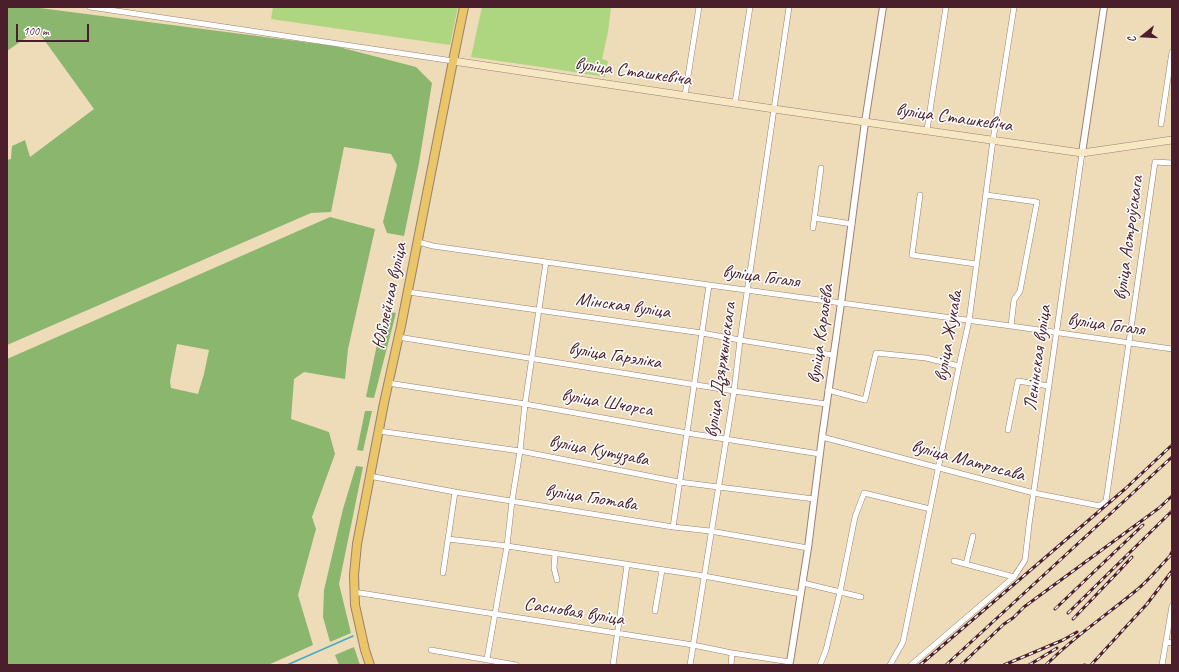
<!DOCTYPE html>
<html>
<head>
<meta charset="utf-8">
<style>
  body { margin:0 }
  #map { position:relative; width:1179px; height:672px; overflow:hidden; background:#eedcb9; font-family:Caveat,sans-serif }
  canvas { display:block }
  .frame { position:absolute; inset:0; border:8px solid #4a1f2b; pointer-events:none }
  .north { position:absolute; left:1123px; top:16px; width:40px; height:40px; -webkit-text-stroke:3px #fff; paint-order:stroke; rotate:252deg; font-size:11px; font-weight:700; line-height:16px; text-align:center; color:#4a1f2b }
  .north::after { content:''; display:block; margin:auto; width:14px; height:18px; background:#4a1f2b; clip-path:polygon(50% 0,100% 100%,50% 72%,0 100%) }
  .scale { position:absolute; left:16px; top:24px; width:73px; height:18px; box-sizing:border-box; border:2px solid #4a1f2b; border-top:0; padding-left:5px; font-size:12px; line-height:14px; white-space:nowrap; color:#4a1f2b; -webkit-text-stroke:3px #fff; paint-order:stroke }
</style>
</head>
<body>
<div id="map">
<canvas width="1179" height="672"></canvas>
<div class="frame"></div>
<div class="north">С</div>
<div class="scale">100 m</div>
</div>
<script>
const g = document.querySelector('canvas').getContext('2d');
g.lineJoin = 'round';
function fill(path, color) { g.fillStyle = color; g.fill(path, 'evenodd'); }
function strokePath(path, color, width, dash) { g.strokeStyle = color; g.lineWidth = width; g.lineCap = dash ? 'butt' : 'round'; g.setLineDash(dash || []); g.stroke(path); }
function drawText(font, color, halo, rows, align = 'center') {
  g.font = font + ' Caveat,sans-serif'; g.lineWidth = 3; g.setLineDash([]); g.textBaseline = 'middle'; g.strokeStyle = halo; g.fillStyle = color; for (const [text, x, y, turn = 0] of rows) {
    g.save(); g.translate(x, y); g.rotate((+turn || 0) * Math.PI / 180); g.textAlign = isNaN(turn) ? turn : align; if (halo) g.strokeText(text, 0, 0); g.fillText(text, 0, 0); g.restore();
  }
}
fill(new Path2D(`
  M273,7H458L450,45L271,19Z
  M482,7H611L608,32L602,59L608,61L605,77L548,68L471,57Z`), '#aed57f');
fill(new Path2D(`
  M7,7H32L335,46L416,67L432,83L419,163L404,236L387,233L383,222L397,165L391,154L344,147L331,212L311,213L7,345V160L11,159L12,146L25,140L30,157L94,109L37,30L7,51Z
  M330,217L375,229L348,349L345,379L304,372L294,379L291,419L329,432L335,454L312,517L316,529L298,595L313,645L268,665H7V359ZM177,344L209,350L204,374L198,394L171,388L170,381Z
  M384,311L396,313L374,398L366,397Z
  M365,411H372L363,451L357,450Z
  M356,466L363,467L339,584L351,633L330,642L323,617L324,590L343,509Z
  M354,647L360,665H339L335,655Z`), '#8ab66e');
strokePath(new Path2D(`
  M287,665L353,636`), '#44acc3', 1.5);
const minor = new Path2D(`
  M90,7L453,61
  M685,95L699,7
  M735,103L750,7
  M1161,124L1172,52
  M927,130L946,7
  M920,195L912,255L976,264
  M986,195L1037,202L1020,291L1014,300L1011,326
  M814,218L852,224
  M813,228L821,168
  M418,242L433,246L709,285L1011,326L1172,349
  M408,292L702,333L740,340L833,355
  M398,337L734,391L826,404
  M388,383L525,404L687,433L820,454
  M828,390L865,400L876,353L926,358L959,366
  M1008,430L1018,381L1049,386
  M379,431L520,451L679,482L814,499
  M822,437L1034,493L1100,506L1106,501L1155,162L1172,163
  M369,476L455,492L673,527L710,531L808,548
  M673,527L709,285
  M448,539L507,546L704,576L801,594
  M555,554L554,568L557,580
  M954,561L1014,577
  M966,564L973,536
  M443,573L455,492
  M803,583L861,597
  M354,592L693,645L732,653L790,662L789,665
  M655,611L662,570
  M1166,642L1172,643
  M431,650L516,665
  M487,659L507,546L512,501L520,451L525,404L546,262
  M613,665L627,565
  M690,665L734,391L740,340L789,7
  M731,665L732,653
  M820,665L826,650L840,592L855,517L864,493L930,509
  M890,665L903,642L959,366L969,321L993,140L1014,7
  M911,665L1014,577L1025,560L1029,525L1082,153
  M1162,665L1172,606`);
const tertiary = new Path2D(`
  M1082,153L1104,7
  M790,662L808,548L822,437L841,303L865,122L883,7`);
const secondary = new Path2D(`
  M453,61L774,109L1082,153L1172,140`);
const primary = new Path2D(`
  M370,665L365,650L355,605L354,575L357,544L384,403L401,326L453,61L464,7`);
strokePath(minor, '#9c7e72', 6);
strokePath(tertiary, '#9c7e72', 8);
strokePath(secondary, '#9c7e72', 8);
strokePath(primary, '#9c7e72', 10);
strokePath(minor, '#fff', 5);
strokePath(tertiary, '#fff', 6);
strokePath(secondary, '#f7e8c3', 7);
strokePath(primary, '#eac669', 8);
const rail = new Path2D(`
  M1055,609L1143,525
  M1068,613L1172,511
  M1073,619L1120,570L1132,557
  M920,665L1125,489L1172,445
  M946,665L1172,457
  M961,665L1004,624L1013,618L1024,607L1159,508L1172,496
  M1004,665L1063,640L1077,632
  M1029,665L1057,648
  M1046,665C1072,638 1104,617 1133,593C1147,583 1158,568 1170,556L1172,552
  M1084,665H1085
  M1091,665L1123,630L1147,604L1172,571`);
strokePath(rail, '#4a1f2b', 3);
strokePath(rail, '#fff', 1.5, [4.5]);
drawText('19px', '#4a1f2b', '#fff', [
  ["вуліца Сташкевіча",633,72,8],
  ["вуліца Сташкевіча",954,118,8],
  ["вуліца Астроўскага",1129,238,-82],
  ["вуліца Гогаля",761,277,8],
  ["Юбілейная вуліца",390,296,-78],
  ["Мінская вуліца",623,306,8],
  ["вуліца Гогаля",1106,325,8],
  ["вуліца Каралёва",821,334,-82],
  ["вуліца Жукава",949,336,-80],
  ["вуліца Гарэліка",615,356,9],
  ["Ленінская вуліца",1038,358,-82],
  ["вуліца Дзяржынскага",721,370,-82],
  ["вуліца Шчорса",607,403,10],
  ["вуліца Кутузава",599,451,11],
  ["вуліца Матросава",968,461,15],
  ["вуліца Глотава",591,498,9],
  ["Сасновая вуліца",574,612,9]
]);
</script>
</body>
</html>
